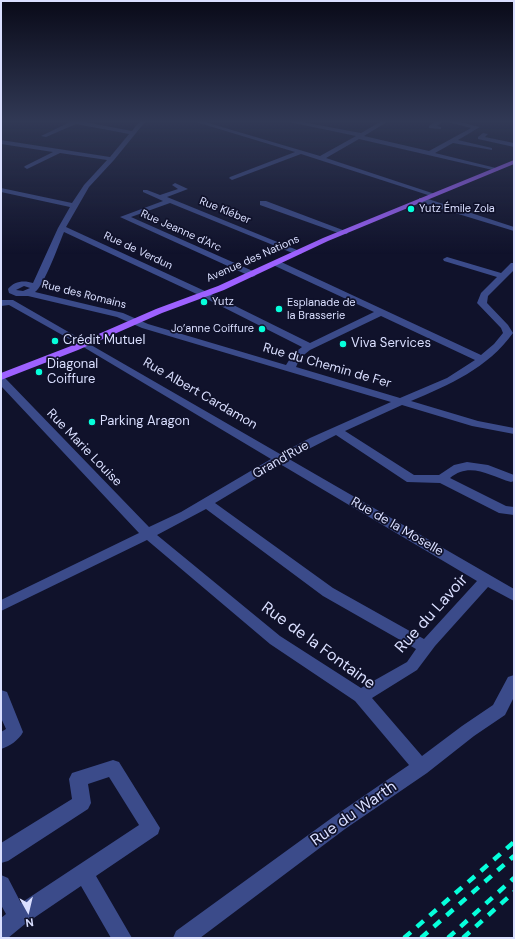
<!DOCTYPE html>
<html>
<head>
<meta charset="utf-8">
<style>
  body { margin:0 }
  #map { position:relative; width:515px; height:939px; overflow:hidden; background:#10122b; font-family:"DM Sans",sans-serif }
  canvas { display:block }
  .frame { position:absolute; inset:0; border:2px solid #dadfff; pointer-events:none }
  .north { position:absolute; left:8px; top:891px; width:40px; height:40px; -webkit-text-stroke:3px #10122b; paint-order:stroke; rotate:172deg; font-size:11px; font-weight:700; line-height:16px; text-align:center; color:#dadfff }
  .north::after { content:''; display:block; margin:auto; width:14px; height:18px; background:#dadfff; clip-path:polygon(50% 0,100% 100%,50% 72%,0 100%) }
</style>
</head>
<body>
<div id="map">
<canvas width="515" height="939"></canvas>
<div class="frame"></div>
<div class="north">N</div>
</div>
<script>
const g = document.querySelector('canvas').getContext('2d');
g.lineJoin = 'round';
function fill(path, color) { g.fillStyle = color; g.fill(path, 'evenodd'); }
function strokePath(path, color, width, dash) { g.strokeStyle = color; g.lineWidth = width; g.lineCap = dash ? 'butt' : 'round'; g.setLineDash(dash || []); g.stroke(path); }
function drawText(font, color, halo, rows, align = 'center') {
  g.font = font + ' "DM Sans",sans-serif'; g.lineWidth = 3.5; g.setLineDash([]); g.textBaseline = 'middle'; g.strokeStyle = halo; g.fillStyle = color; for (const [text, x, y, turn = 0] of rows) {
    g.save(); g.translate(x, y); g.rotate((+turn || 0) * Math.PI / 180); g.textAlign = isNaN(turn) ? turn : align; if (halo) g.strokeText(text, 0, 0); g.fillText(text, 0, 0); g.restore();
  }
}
fill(new Path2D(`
  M70,122H85L132,131L139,122H145L114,160L89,187L66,227L207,292L310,343L374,312L273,265L272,263L273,261H279L481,355L494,344L503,333L501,328L477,303L481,293L497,277L444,261L443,259L447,257L501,273L511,263H514V270L488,296L487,303L508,325L513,333C488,368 449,385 411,401L478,421L514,428V434L472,426L402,405L345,431L414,475H439L454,465L467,462L488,465L514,475V481L511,482C490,476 470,461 450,478L506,506L514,507V515L499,513L440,483L407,482L336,435L289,459L514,589V601L488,587L435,646L417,670L372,698L422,756L462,726L493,705L508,677L514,675V697L505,715L474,736L427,773L345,829L200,938H173L176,931L333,817L409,765L355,701L270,644L147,540L1,611V600L139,533L1,386V377L5,378L149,527L181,512L271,459L80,345L9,305L1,306V300H13L280,454L310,438L391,402L142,328L117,317L28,296H16L9,293L8,289C14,281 24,280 33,283L58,228L70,207L1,192V188L72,203L84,185L107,160L60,153L27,169L24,167L25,166L53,152L1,144V140L110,157L129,134L76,124L46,137L41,136ZM64,232L201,296L302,347L293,354L286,365L148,324L123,313L35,292C44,286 59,244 64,232ZM24,286L30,288L23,291L16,290ZM381,316L475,360L447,378L400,398L296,367L300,358L310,350ZM280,464L477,581L424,639L333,588L215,503ZM206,509L323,596L416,649L407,662L361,688L280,636L157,535Z
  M196,122H205L320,156L356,136L289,122H302L361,133L380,122H387L364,136L429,151L471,128L448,122H460L480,127L458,140L492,148V150L453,143L435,153L500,169L497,171L359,139L326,158L435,194V196H431L301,154L232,180L229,178L230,177L295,152Z
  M435,122H442L437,126L441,127V129L429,128V126Z
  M483,133L488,134L485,137L514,143V147L478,139V137Z
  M175,183L188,189L167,197L302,252L301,254H295L170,203L131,217L255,272L256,274L255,276L252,277L120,217L163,201L143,192V190H147L160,195L178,189L172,185Z
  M419,198H425L514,227V231L419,202Z
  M260,201H266L348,232L347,234H341L260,205Z
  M1,690L7,692L23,732C19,740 10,746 1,749V732L6,729L1,718Z
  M113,760L119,762L160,828L158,834L96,876L132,938H111L81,886L25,924L8,938H1V918L6,914L1,905V875L8,878L21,903L139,825L109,777L88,784L91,803L88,809L8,861L1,863V843L72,799L69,779L72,773Z`), '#3b4b8a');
fill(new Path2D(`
  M514,160V164L328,241L224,290L162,313L78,350L1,380V373L71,346L156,309L218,286L323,238Z`), '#9d61ff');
strokePath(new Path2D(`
  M404,938L514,842
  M421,938L514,856
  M448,938L514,878
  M463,938L514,892`), '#06ffdb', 4.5, [9, 8]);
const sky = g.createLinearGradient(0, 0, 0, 254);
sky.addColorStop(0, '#090a18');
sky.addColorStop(0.48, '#313955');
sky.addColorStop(1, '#31395500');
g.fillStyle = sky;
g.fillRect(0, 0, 515, 254);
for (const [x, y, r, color] of [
  [411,209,4,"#06ffdb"],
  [204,302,4,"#06ffdb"],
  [279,309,4,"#06ffdb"],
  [262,329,4,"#06ffdb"],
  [55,341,4,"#06ffdb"],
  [343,344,4,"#06ffdb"],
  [39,372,4,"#06ffdb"],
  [92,422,4,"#06ffdb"]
]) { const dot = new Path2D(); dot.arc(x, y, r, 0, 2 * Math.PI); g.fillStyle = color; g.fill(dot); strokePath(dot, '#10122b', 1.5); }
drawText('11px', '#dadfff', '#10122b', [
  ["Yutz Émile Zola",419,209],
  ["Yutz",212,302],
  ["Esplanade de",287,303],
  ["la Brasserie",287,316],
  ["Jo’anne Coiffure",254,329,"right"]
], 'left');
drawText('11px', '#dadfff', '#10122b', [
  ["Rue Kléber",225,211,22],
  ["Rue Jeanne d'Arc",181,231,24],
  ["Rue de Verdun",138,251,25],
  ["Avenue des Nations",253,259,-24],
  ["Rue des Romains",84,295,14]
]);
drawText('13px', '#dadfff', '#10122b', [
  ["Crédit Mutuel",63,341],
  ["Viva Services",351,344],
  ["Diagonal",47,365],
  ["Coiffure",47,380],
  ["Parking Aragon",100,422]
], 'left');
drawText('13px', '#dadfff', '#10122b', [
  ["Rue du Chemin de Fer",327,366,16],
  ["Rue Albert Cardamon",200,394,30],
  ["Rue Marie Louise",84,448,46],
  ["Grand'Rue",281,460,-30],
  ["Rue de la Moselle",397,527,30]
]);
drawText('16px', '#dadfff', '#10122b', [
  ["Rue du Lavoir",432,614,-48],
  ["Rue de la Fontaine",318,646,36],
  ["Rue du Warth",354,814,-35]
]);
</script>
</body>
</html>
